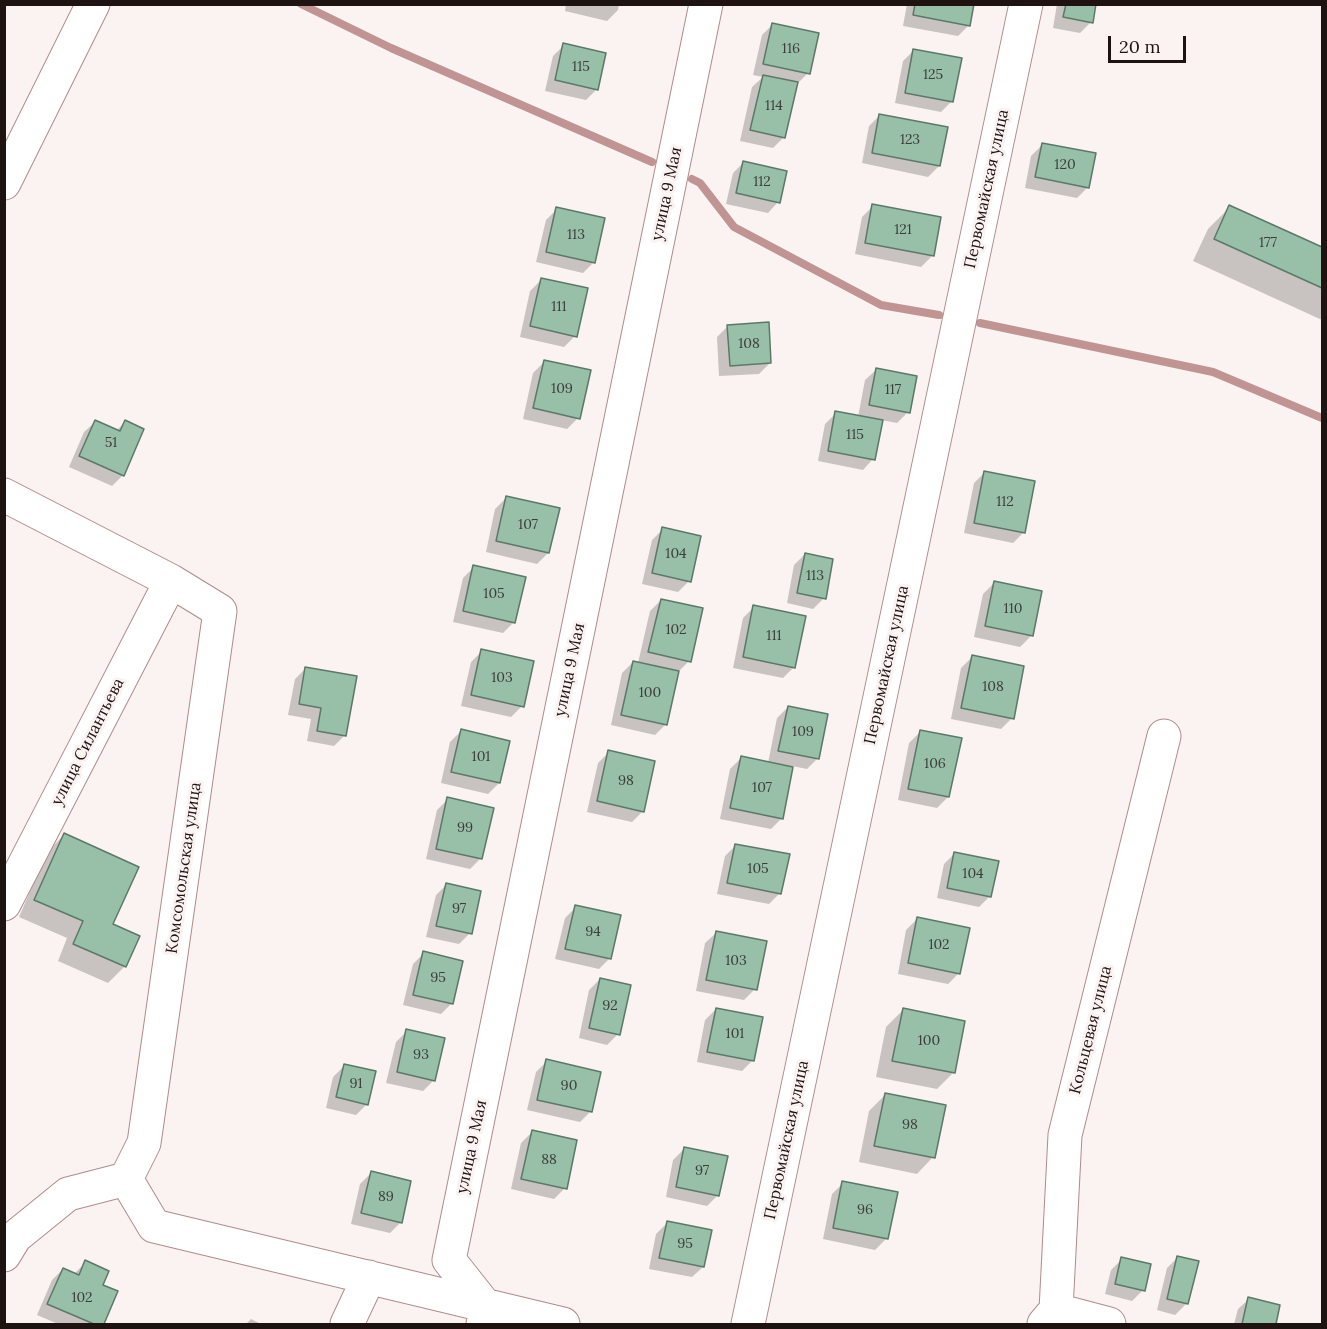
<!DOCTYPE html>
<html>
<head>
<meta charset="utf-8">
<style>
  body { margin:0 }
  #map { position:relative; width:1327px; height:1329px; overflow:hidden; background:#faf3f2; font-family:Lora,serif }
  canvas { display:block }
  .frame { position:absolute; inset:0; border:6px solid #1f1312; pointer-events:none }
  .scale { position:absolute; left:1108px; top:36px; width:78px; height:27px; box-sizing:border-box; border:3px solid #1f1312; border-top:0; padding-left:8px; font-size:18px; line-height:21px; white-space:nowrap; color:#1f1312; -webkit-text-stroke:4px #faf3f2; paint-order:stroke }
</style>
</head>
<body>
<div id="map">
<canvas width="1327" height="1329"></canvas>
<div class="frame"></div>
<div class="scale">20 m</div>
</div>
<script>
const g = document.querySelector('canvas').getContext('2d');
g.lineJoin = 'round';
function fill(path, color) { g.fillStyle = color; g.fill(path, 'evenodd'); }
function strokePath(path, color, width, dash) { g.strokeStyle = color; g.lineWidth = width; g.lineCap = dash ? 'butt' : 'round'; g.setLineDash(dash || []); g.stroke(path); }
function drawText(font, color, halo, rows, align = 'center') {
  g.font = font + ' Lora,serif'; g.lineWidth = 6; g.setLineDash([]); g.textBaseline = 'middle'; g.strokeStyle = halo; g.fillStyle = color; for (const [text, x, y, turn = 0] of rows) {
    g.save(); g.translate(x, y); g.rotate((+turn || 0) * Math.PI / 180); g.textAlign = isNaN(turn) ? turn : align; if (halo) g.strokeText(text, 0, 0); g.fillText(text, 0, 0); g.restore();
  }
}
fill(new Path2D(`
  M566,4H619L618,10L607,21L565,11Z
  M907,4H973L969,25L958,36L903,26Z
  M1057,4H1095L1091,22L1080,33L1053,28Z
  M773,24L808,73L797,84L784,137L773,148L740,141L752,87L763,77L753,75L762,35Z
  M564,45L597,89L586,100L545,91L553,56Z
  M914,50L952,101L941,112L895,103L903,61Z
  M880,115L939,166L928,177L862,163L869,126Z
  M1042,145L1088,187L1077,198L1025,188L1031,156Z
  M744,162L778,202L768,213L726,204L733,173Z
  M873,206L932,256L921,267L855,254L862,217Z
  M1230,207L1322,249V320L1193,261L1208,229Z
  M557,209L594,262L583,273L536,262L546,220Z
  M541,280L575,336L564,347L520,337L530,291Z
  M728,326L770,363L759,374L719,376L717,337Z
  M544,362L578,418L567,429L523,419L533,373Z
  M876,370L908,412L897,423L881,420L873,459L863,470L818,461L825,424L836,413L858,417L865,380Z
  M95,422L116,431L125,422L123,475L112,486L69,467L84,432Z
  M985,472L1024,532L1013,543L964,533L974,483Z
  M506,498L548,553L537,564L486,552L495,509Z
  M663,529L689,581L678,592L642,584L652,540Z
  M805,554L824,598L813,609L787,603L794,565Z
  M474,567L514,622L503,633L453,622L463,578Z
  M994,583L1031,636L1020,647L974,637L983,594Z
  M661,600L689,661L678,672L666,724L655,735L611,725L622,673L633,662L638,663L650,611Z
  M754,607L794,667L783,678L733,668L743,618Z
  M482,651L522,706L511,717L461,706L471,662Z
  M972,657L1012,718L1001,729L951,719L961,668Z
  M306,668L345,735L334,746L307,741L311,719L288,715L295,679Z
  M788,707L818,758L807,769L792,766L782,818L771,829L720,819L730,769L741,758L768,763L777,718Z
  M461,731L499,783L488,794L441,783L450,742Z
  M920,732L948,797L937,808L898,800L909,743Z
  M609,752L643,811L632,822L587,812L598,763Z
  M448,799L481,858L470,869L426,859L437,810Z
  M64,835L112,925L125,966L108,983L58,961L67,938L19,917L47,852Z
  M736,845L780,893L769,904L717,894L725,856Z
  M955,853L990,896L979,907L937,898L944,864Z
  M447,884L470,933L459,944L426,937L436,895Z
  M576,907L610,958L599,969L555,959L565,918Z
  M917,919L959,973L948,984L898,974L906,930Z
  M716,933L755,989L744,1000L696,991L705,943Z
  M424,953L452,1003L441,1014L403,1005L413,964Z
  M600,979L618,1034L607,1045L579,1038L589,990Z
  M716,1009L753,1060L742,1071L697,1062L705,1020Z
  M903,1010L954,1072L937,1089L876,1077L886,1027Z
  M407,1031L434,1080L423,1091L386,1083L396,1042Z
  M547,1061L591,1111L580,1122L527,1110L536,1072Z
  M344,1066L367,1104L356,1115L326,1108L333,1077Z
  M886,1094L933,1157L917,1174L859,1162L869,1111Z
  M532,1132L565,1188L554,1199L511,1189L521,1143Z
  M684,1149L718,1195L707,1206L666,1197L673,1160Z
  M371,1173L401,1222L390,1233L351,1224L360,1184Z
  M843,1183L886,1239L875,1250L823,1239L832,1194Z
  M667,1223L703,1267L692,1277L649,1269L656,1234Z
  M1178,1257L1186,1304L1175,1315L1157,1310L1167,1268Z
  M1122,1259L1143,1290L1132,1301L1105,1294L1111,1270Z
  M86,1262L101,1286L116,1292L102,1324H58L37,1315L52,1280L63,1269L74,1274Z
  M1249,1299L1278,1306L1274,1324H1234L1238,1309Z
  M251,1319L261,1324H246Z`), '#0003');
strokePath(new Path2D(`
  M301,4L391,48L652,162
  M692,179L700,183L734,227L881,305L939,315
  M980,323L1213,372L1322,418`), '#c09492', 8);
const building = new Path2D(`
  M915,4H974L970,26L913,15Z
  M1066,4H1096L1093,23L1063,17Z
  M772,23L819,33L810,74L763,64Z
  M563,43L606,53L598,90L555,80Z
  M913,49L962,58L953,102L905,93Z
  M763,75L798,82L785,138L750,130Z
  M879,114L948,127L940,166L872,153Z
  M1042,143L1096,153L1089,188L1035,177Z
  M743,161L787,171L780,203L736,193Z
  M872,204L941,217L934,256L865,243Z
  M1229,205L1322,247V288L1214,239Z
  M556,207L605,218L595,263L546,252Z
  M541,278L588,288L577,337L530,326Z
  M769,322L771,363L730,366L727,325Z
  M544,360L591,370L580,419L533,408Z
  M876,368L917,376L910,413L869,405Z
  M835,411L883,420L875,460L828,451Z
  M95,420L120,431L125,420L144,429L124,476L79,456Z
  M984,471L1035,481L1025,533L974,523Z
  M506,496L560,508L549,553L496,541Z
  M662,527L701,536L691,582L652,573Z
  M805,553L833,559L826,599L797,593Z
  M473,565L526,577L515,623L463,611Z
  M994,581L1042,591L1033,636L985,626Z
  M661,599L703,608L691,662L648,652Z
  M753,605L806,616L795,668L743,657Z
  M481,649L534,661L524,707L471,695Z
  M972,655L1024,666L1014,719L961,708Z
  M633,661L679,671L667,725L621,715Z
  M305,667L357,676L346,736L317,731L321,708L299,704Z
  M788,706L828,714L819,759L778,751Z
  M461,729L510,741L500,783L451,772Z
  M920,730L962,738L949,797L908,789Z
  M608,750L655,761L644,812L597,801Z
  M741,756L793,767L783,819L730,808Z
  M447,797L494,808L482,859L436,849Z
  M64,833L139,867L113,924L140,936L126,967L73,944L83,921L34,900Z
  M735,844L790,854L781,894L727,883Z
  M954,852L999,861L991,897L947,888Z
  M446,883L481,891L472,934L436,926Z
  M575,905L621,915L611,959L565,949Z
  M917,917L970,928L960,974L908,963Z
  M716,931L767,941L757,990L706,980Z
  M423,951L463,961L453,1004L413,995Z
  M600,978L631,985L620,1035L589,1028Z
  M716,1008L763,1017L754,1061L707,1052Z
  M903,1008L965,1021L955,1073L892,1061Z
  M406,1029L445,1038L435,1081L397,1072Z
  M546,1059L601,1072L592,1112L537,1100Z
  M344,1064L376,1071L368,1105L336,1097Z
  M885,1093L946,1105L935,1158L874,1146Z
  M532,1130L577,1140L567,1189L521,1179Z
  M684,1147L728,1156L719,1196L676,1187Z
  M371,1171L411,1181L402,1223L361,1213Z
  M842,1181L898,1192L888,1239L833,1228Z
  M667,1221L712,1230L704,1267L659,1258Z
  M1177,1256L1199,1261L1188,1304L1167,1299Z
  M1121,1257L1151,1264L1145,1291L1115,1284Z
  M85,1260L109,1271L103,1285L118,1291L104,1324H94L47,1304L63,1268L79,1275Z
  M1248,1297L1280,1305L1276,1324H1242Z`);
fill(building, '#98bfa8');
strokePath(building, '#5c7968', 1.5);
const minor = new Path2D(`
  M4,183L93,4
  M4,495L171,581L220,611L144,1143L126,1179
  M4,904L171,581
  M126,1179L154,1226L563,1324
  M4,1255L15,1237L68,1194L126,1179
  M1056,1310L1109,1324
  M347,1324L369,1277
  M483,1324L487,1308L449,1260L706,4
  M748,1324L1026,4
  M1044,1324L1056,1310L1065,1135L1164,736`);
strokePath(minor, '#af8c8b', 35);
strokePath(minor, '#fff', 33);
drawText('14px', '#3d3e38', null, [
  ["116",791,49],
  ["115",581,67],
  ["125",933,75],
  ["114",774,106],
  ["123",910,140],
  ["120",1065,165],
  ["112",762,182],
  ["121",903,230],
  ["113",576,235],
  ["177",1268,243],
  ["111",559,307],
  ["108",749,344],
  ["109",562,389],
  ["117",893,390],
  ["115",855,435],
  ["51",111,443],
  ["112",1005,502],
  ["107",528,525],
  ["104",676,554],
  ["113",815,576],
  ["105",494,594],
  ["110",1013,609],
  ["102",676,630],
  ["111",774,636],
  ["103",502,678],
  ["108",993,687],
  ["100",650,693],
  ["109",803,732],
  ["101",481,757],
  ["106",935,764],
  ["98",626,781],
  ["107",762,788],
  ["99",465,828],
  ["105",758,869],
  ["104",973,874],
  ["97",459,909],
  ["94",593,932],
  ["102",939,945],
  ["103",736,961],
  ["95",438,978],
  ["92",610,1006],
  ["101",735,1034],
  ["100",929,1041],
  ["93",421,1055],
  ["91",356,1084],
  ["90",569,1086],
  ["98",910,1125],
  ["88",549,1160],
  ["97",702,1171],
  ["89",386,1197],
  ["96",865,1210],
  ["95",685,1244],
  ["102",82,1298]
]);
drawText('16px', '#1f1312', '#faf3f2', [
  ["Первомайская улица",987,189,-78],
  ["улица 9 Мая",667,194,-78],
  ["Первомайская улица",887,665,-78],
  ["улица 9 Мая",570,670,-78],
  ["улица Силантьева",88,742,-63],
  ["Комсомольская улица",184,868,-82],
  ["Кольцевая улица",1091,1030,-76],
  ["Первомайская улица",787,1140,-78],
  ["улица 9 Мая",472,1147,-78]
]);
</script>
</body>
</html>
